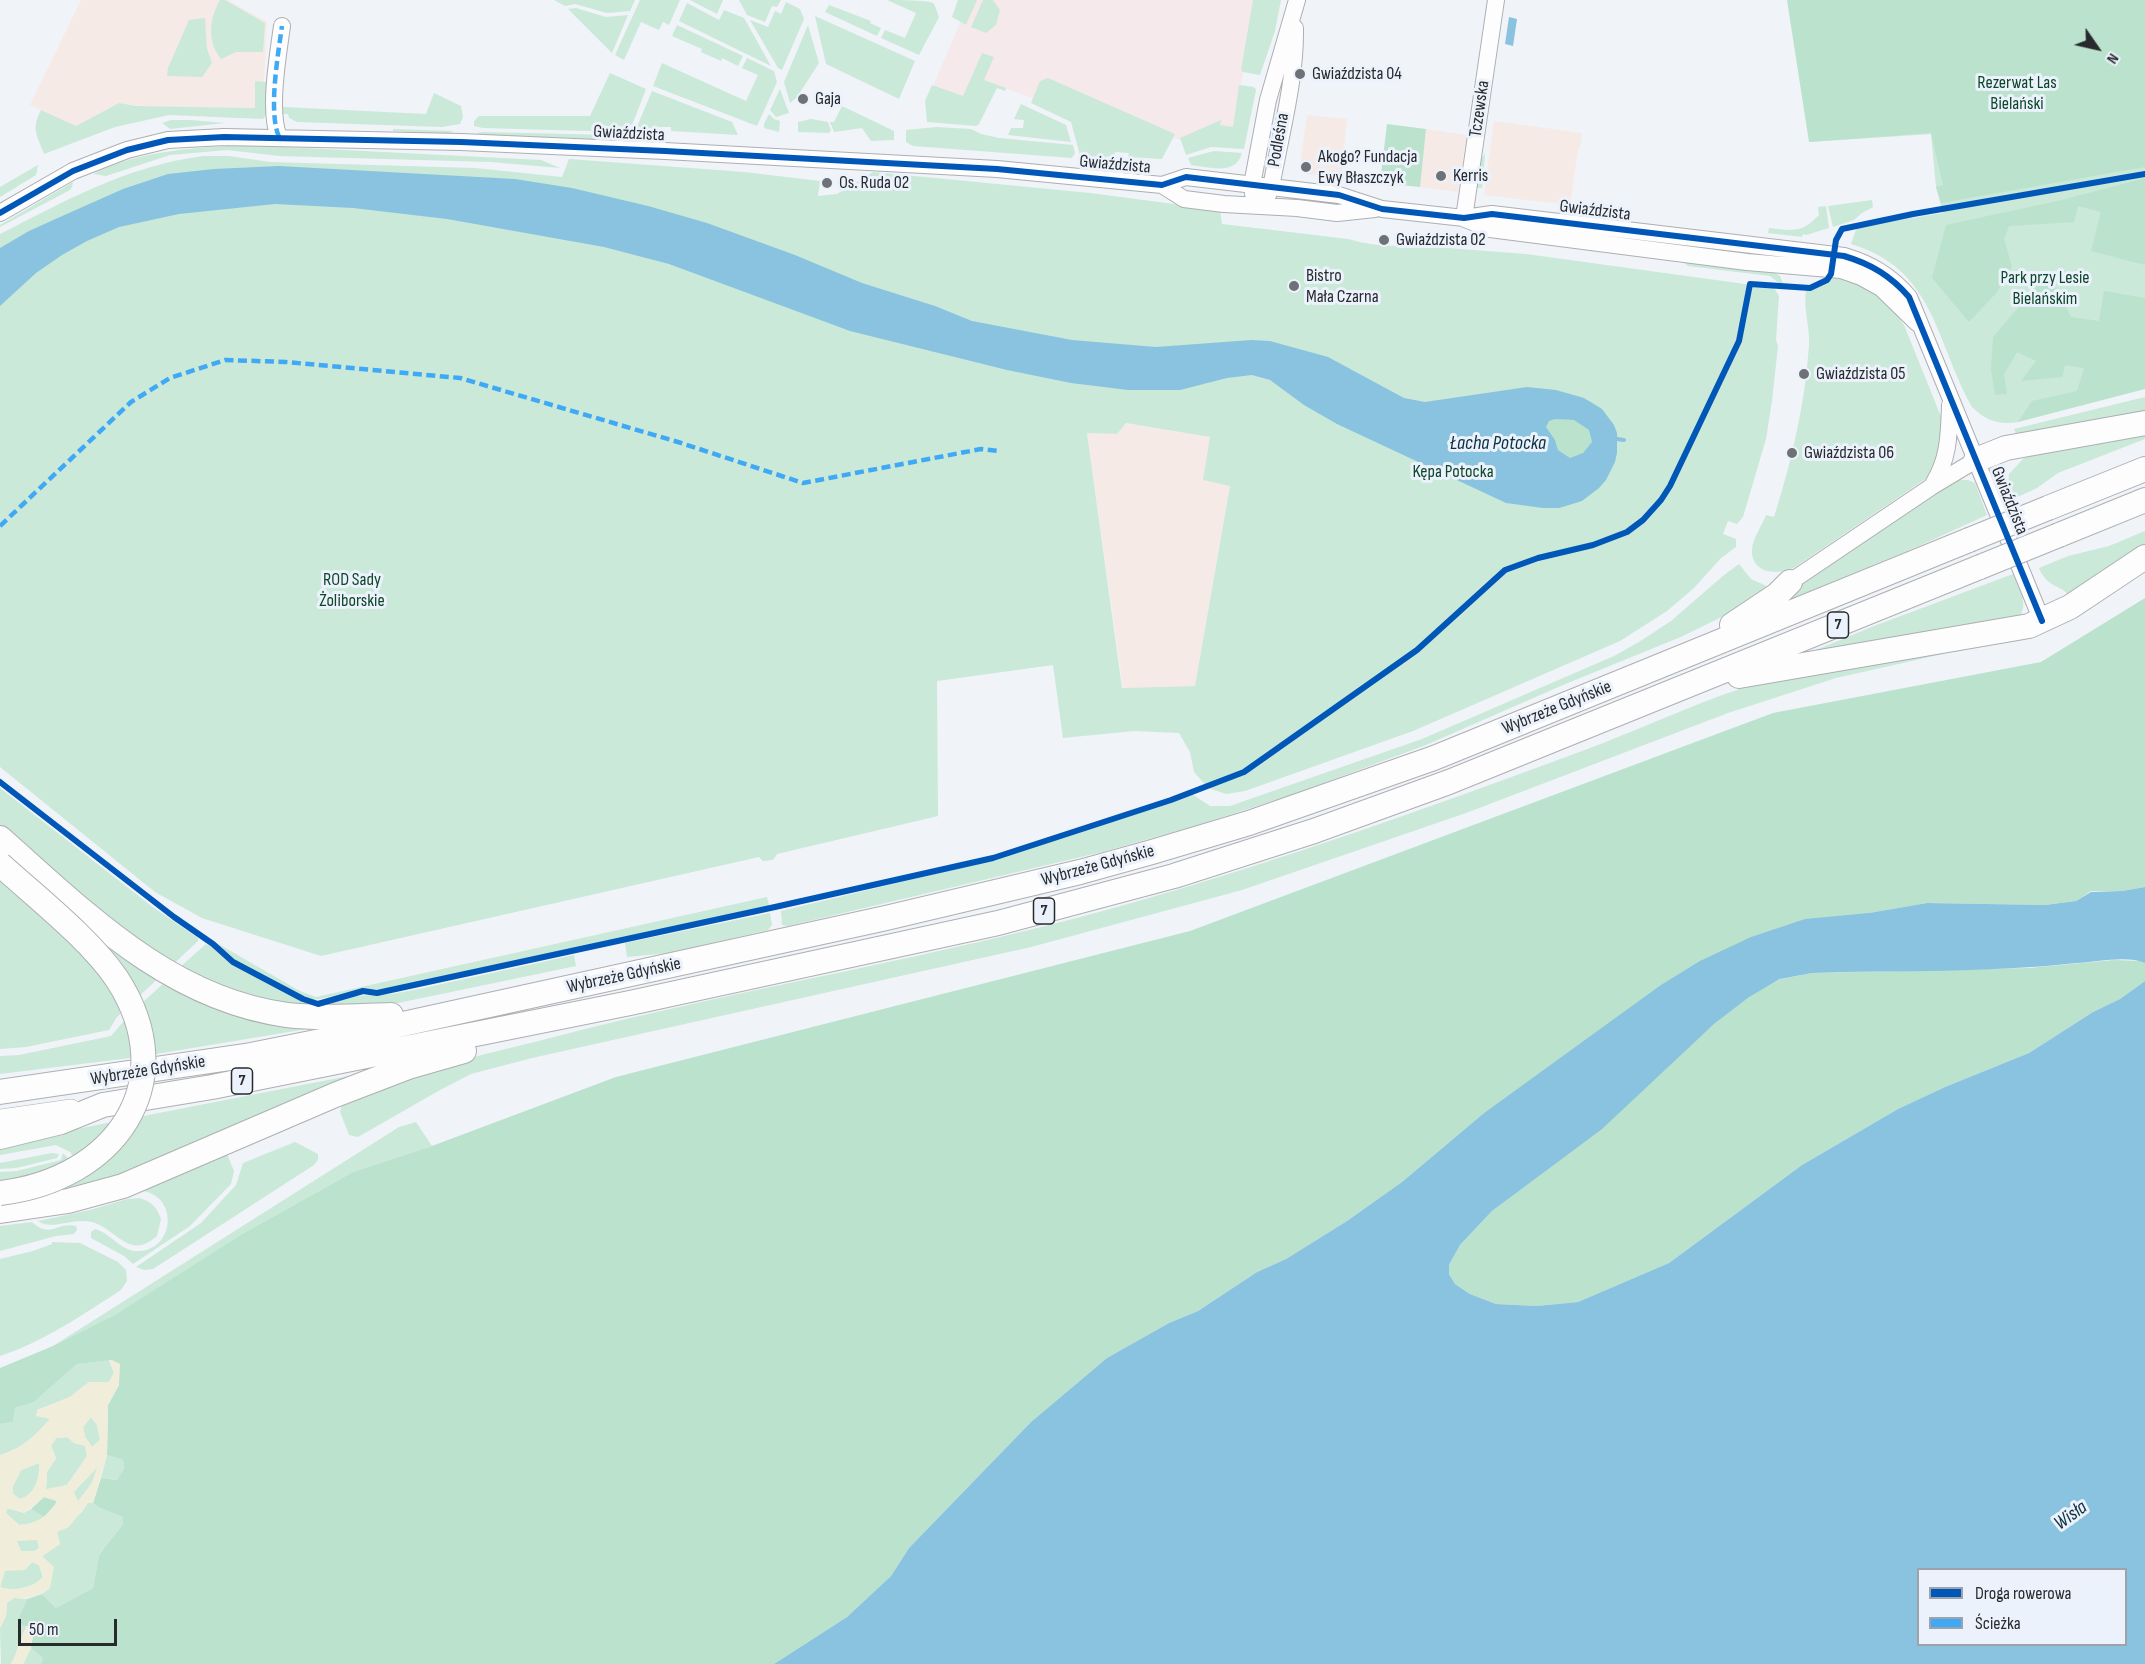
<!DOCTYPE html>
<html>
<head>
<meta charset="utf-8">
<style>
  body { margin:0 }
  #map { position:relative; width:2145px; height:1664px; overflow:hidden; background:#f0f3f8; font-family:"Sofia Sans Condensed",sans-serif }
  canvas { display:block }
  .legend { position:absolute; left:1917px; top:1568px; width:210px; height:78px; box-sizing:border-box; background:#ecf2fc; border:2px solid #9ea2aa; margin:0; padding:8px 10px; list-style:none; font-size:18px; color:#282b2e }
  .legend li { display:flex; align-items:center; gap:12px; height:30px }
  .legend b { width:30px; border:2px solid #9ea2aa }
  .north { position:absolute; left:2067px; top:18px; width:60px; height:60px; -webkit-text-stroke:4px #ecf2fc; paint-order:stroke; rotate:124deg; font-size:16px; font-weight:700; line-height:24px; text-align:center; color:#282b2e }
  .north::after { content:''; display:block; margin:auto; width:21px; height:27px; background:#282b2e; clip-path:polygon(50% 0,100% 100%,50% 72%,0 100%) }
  .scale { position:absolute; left:18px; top:1619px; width:99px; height:27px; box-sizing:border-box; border:3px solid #282b2e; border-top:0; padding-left:8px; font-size:18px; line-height:21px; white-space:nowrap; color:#282b2e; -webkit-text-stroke:4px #ecf2fc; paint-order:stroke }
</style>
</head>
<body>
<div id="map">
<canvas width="2145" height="1664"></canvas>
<ul class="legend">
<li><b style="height:8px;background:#0057b8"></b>Droga rowerowa</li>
<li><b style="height:8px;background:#3fa9f5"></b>Ścieżka</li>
</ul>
<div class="north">N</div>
<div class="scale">50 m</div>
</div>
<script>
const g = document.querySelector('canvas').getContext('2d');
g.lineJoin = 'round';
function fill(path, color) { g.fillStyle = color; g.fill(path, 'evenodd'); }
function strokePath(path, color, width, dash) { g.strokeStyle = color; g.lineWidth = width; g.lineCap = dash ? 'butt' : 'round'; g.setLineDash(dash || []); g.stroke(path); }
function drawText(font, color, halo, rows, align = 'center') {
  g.font = font + ' "Sofia Sans Condensed",sans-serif'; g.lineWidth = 6; g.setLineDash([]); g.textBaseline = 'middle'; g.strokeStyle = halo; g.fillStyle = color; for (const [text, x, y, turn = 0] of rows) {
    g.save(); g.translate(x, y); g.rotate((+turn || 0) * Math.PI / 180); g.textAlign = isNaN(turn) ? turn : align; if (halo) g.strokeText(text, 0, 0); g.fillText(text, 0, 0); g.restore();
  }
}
fill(new Path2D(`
  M81,0H228L267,22L264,82L255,81V108L136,106L119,103L76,126L30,105Z
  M1307,115L1347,119L1341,178L1306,174L1300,166Z
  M1494,121L1582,133L1580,149H1578L1570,205L1484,195Z
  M1426,129L1467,135L1458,192L1420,187Z
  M1125,423L1210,437L1230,485L1195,686L1123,688L1087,433L1117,434Z`), '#f6eae6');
fill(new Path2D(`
  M970,0H1254L1232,145L1129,134L972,76L963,97L933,86Z`), '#f6e9ec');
fill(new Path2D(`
  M220,0H225L265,23L263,52H236L221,59C207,41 209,19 220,0Z
  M554,0H635L630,11L607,13L575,4L565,6Z
  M640,0H680L669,25L663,22L659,30L641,22L624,60L615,55Z
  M690,0H723L717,14Z
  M739,0H781L777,7L772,6L765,22L747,15Z
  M887,0C897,0 926,0 933,3C936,6 937,13 939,17L919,55L881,38L885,30L905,38L916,13Z
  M958,0H977L966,25L952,17Z
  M983,0H993L1000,10L996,25L986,33L971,27Z
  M1253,0H1281L1275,31L1260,75L1243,72L1241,70Z
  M2145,0V383L2018,422C1998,425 1987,421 1972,407C1935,341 1935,269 1851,244L1857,227L1943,213L1936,187L1931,134L1810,142Z
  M786,2L800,9L804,19L782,70L778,68L750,20L768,27L775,11L781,14Z
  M687,3L719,20L724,10L744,18L771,66L679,21Z
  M829,5L871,21L870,23L881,28L877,36L825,12Z
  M576,8L606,17L628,15L612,53L568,9Z
  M815,16L915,61L899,99L826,64Z
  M205,18L207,49L212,63L202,77L167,76L168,68L189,20Z
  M677,25L743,56L738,66L722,58L721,61L701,52L702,49L672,36Z
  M808,25L819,63L797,97L790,103L784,82Z
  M982,53L994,57L984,80L1006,88L1005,91L997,88L979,124L976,126L927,122L925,101L932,85L963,96Z
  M747,58L774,71L777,82L757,126L653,86L662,63L746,101L758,75L742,68Z
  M610,73L646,89L631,128L625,132L483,128L474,126V121L479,116H590Z
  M1048,78L1175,134L1162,159L1128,157L1129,153L1115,152L1114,156L1081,159L1071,122L1031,103L1040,81Z
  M255,81L267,82L268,112L263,119L169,115L115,127L44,154C37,135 31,129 41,110L76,126L119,103L136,106L255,108Z
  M1239,85L1254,87L1256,90L1244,149L1211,147L1186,155L1180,138L1221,120L1220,125L1233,127Z
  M780,89L789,113L776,117L770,110Z
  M652,91L732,122L738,135L671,131V127H656V131H637L636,129Z
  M434,93L461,106L463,117L460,124L442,127L297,122L289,118L288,114H283V107L426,114Z
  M1021,104L1066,125L1071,142L1008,135L1011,128H1023L1024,120L1014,119Z
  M842,106L894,131V140L871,141L862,128L834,132L830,122H834Z
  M769,114L774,119L780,121L779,132L764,128V124Z
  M811,119L828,122L831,131L828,133L798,132V122Z
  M171,120H190L225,123L170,129L162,123Z
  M936,127L971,129L981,134L999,138L1073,145L1075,153L1072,158L913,146L906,142V130Z
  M393,129L454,131L446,134L393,131Z
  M483,132L613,135L615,140L481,136L477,133Z
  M246,145L541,160L560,168L491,162L279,156L227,150L170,155L106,176L93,174C136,151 198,147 246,145Z
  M1214,151L1242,153C1236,176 1209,167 1191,165L1188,158Z
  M1485,154L1482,188H1476L1480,159Z
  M203,156H229L270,162L475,168L562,177L569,159L744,172L820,181L818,196L837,194L873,172L1090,193L1220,210L1222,224L1348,239C1368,245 1388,247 1409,245L1526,254L1774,288L1779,296L1776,340L1778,346L1772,401L1766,439L1743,517L1737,524L1728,521L1723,534L1736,539V547L1721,558L1694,588L1667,611L1620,641L1413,731L1245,791L1226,794L1208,788L1194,772L1190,752L1179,733L1134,731L1063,738L1053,665L937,681L938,816L777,854L773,860L763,861L759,857L321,956L202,918L155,892L0,767V234C67,200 127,166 203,156ZM1126,423L1210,437L1203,480L1230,486L1195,686L1122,688L1087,433L1117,434Z
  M38,165L36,175L0,197V187Z
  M73,182L72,187L70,190L0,227V225Z
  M1872,200L1873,207L1862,213L1854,220L1833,227L1828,206Z
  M1826,206L1829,228L1806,235L1803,234L1802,237L1768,233L1769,228C1793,231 1802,233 1819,215L1818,207Z
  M1683,262L1775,273L1780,276L1783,283H1779L1770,276L1688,266Z
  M1832,276L1845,279L1871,290L1892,308L1904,325L1942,419L1941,454L1927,478L1795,567C1779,576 1751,574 1752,550C1752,539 1762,526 1766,515L1774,517C1792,460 1805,404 1809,345C1810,326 1803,309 1806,290C1815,291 1828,284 1832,276Z
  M2145,397V415L2017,437L2014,429Z
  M2145,430V439L2058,473L2037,488L2011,500L2008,489L2009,474L2025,457Z
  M1956,480H1968L1975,483L1987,515L1919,546L1766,609L1873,534Z
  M2145,531V549L2070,598C2063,584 2047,589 2039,568L2068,556L2109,546Z
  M1739,564L1751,579L1771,588L1744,606L1683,636L1563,685L1426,745L1294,794L1195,826L1102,852L788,926L782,925L781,911L993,860L1172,802L1192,794L1210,806H1230L1422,739L1614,656L1639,642L1671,621L1724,575Z
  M2013,574C2019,589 2029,603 2019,618L1806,654L1874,626Z
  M1965,649L1836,678L1728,713L1466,813L1242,890L1031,947L532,1058L471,1074L440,1090L358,1137L349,1135L340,1112L343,1102C375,1090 408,1078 440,1067C477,1055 516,1047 554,1037C746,987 944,957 1135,902C1286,859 1434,806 1582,751C1637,731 1690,705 1746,687Z
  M0,788L154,908L198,938V941L117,1017L109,1030L26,1047L0,1049Z
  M767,897L769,905L767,906L396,988L364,990L314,1000L301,996L237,962L215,942L300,991L316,997Z
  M770,913L772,925L768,930L669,953L627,957L625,943Z
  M206,944L216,949L232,965L303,1001L318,1006L355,996L392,994L419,989L574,955L576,966L398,1003L317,1009L246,998L179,968Z
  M166,981L325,1026L138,1057L0,1074V1056L19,1055L111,1036L130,1014Z
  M369,1072L162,1163L65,1190L74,1181L75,1159L70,1152L56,1145L0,1155V1146L46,1135Z
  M416,1122L432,1146L353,1172L242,1234L116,1315L53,1346L399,1127Z
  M295,1142L318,1154V1160L314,1165L153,1269L144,1270L136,1267L201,1223L236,1185L243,1163Z
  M52,1153L59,1154L57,1158L16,1168L0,1169V1163Z
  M63,1153L71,1161L62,1166L0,1184V1172L17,1171L61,1160Z
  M227,1154L234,1171L231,1184L190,1226L133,1264L124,1256L91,1238V1232L95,1229C110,1233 119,1249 135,1251C173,1254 181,1198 143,1191C138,1190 131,1191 125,1192Z
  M139,1198C151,1201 157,1207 161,1219L157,1236C129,1261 117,1229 92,1222C73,1217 51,1231 38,1221L90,1210L127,1199Z
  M32,1222C50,1239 57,1222 76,1226L77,1230L74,1234L56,1236L0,1251V1226Z
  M52,1242L80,1243L118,1262L126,1270L127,1281L121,1290C82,1315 45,1341 0,1356V1259L33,1251L52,1244Z
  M109,1360L114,1373L109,1382H89L70,1397L37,1410L50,1419C35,1436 23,1448 0,1455V1424L13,1422L15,1408L34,1402L77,1364Z
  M91,1417L97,1425L100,1440L92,1447L85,1437L83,1427Z
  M68,1437L74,1443L85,1445L87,1456L67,1485L46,1490L47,1472L56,1458L51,1446L56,1438Z
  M107,1455L123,1460L124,1469L118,1480L101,1478Z
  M39,1463C40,1478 35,1495 20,1499L13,1494V1486L21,1470Z
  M98,1466L92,1483L78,1502L73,1492Z
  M88,1503H93L98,1507L123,1517V1524L99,1555L93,1588L56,1608L42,1594L50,1588L42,1556L60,1544L57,1532L81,1513Z
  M7,1508L24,1513L31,1509L44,1517L34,1524L19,1525L6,1513Z
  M16,1540H38L39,1548L35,1551H21Z
  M32,1562L39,1565L43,1577C33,1588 14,1592 0,1587L5,1570H24Z
  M14,1598L27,1599L18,1619L22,1625L27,1626C20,1638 18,1652 11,1664H1L0,1628L6,1616L7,1603Z
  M31,1648L43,1658L41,1664H23Z`), '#cae9d8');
fill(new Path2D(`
  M1787,0H2145V167L1941,203L1936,187L1943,185L1931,133L1809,142Z
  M1387,124L1426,129L1420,187L1380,183Z
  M2145,178V265L2091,251L2101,212L2078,206L2074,222L2009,226L2004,239L2012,267L1997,292L1969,322L1932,278L1946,225L2062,200Z
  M2048,273L2071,317L2099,321L2104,291L2145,298V389L2018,422L2032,401L2077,391L2084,368L2065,365L2062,377L2021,381L2036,361L2017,352L2004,374L2007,394L1995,395L1991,369L1993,337Z
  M1555,419L1574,420L1589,430L1592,442L1583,453L1570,458L1558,450L1555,440L1546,427L1549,421Z
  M2145,598V887L2122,891H2091L2076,901L2045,905L1927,903L1869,913L1600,1030L1484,1113L1402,1182L1347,1221L1286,1259L1257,1272L1198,1311L1169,1323L1107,1358L1031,1422L909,1548L891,1576L847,1617L774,1664H41L43,1658L31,1648L34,1628L22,1625L18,1619L27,1599L42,1594L56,1608L93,1588L99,1555L123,1524V1517L98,1507L93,1503L101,1478L117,1480L124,1469L123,1460L107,1455L108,1405L119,1385L112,1360L77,1364L34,1402L15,1408L13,1422L0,1424V1368L53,1346L115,1315L242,1234L353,1172L432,1146L616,1077L1190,931L1773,713L2041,662Z
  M2114,960L2141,961L2145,963V981L2120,999L2093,1012L2029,1053L1945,1087L1898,1109L1802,1165L1669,1263L1578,1302L1537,1306L1496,1304L1470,1294L1455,1284L1449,1274V1265L1460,1245L1492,1211L1558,1161L1714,1024L1749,996L1781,979L1812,973L2029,968Z
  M44,1497L57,1501L54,1506L44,1517L31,1509Z`), '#bae2cd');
fill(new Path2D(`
  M109,1360H112L120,1364L119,1385L108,1405L107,1455L93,1503H88L69,1527L57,1532L60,1544L42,1556L54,1567L50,1588C38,1597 28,1599 14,1598L7,1603L6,1616L0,1628V1587C13,1592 34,1588 43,1577L39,1565L32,1562L25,1570L5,1571L0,1587V1455C24,1448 33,1437 50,1419L36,1416L37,1411L70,1397L89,1382H109L114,1373ZM91,1417L97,1425L100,1440L92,1447L85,1437L83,1427ZM67,1437L74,1443L85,1446L87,1456L67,1485L46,1489L47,1472L56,1458L51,1446L56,1438ZM39,1463C40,1478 35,1495 20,1499L13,1494V1486L21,1470ZM97,1468L92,1483L78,1501L74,1492ZM44,1497L57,1501C50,1516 35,1524 19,1525L6,1513L8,1508L24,1513ZM37,1540L39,1548L35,1551H21L17,1541Z
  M27,1626L34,1628L31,1648L23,1664H11C18,1652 20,1638 27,1626Z`), '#f1eddb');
fill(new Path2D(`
  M1509,17L1517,19L1513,46L1505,44Z
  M279,166L515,179L572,188L648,206L707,223L795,255L862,283L935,306L972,321L1072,340L1156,347L1251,340L1270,341L1328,357L1404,398L1425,402L1527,387L1556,390L1584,398L1602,409L1614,425L1617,433V453L1615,462L1606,480L1599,488L1582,501L1559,508H1543L1506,503L1337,424L1304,405L1270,380L1252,375L1227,378L1180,390H1128L1071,383L1007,370L850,331L669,264L604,247L447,219L353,208L275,204L179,214L119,227L87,241L62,255L36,273L0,306V248L29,231L60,217L123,189L168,174L214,169ZM1555,419L1574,420L1589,430L1592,442L1583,453L1570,458L1558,450L1555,440L1546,427L1549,421Z
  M2145,887V963C2128,955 2095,962 2077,963C1989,973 1901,970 1812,973L1780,979L1749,997L1714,1024L1602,1129L1492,1211L1460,1245L1449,1265V1274L1455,1284L1470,1294L1496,1304L1537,1306L1578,1302L1669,1263L1802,1165L1898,1109L1945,1087L2029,1053L2093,1012L2120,999L2145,981V1664H774L847,1617L891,1576L909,1548L1031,1422L1107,1358L1169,1323L1198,1311L1257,1272L1286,1259L1347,1221L1402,1182L1484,1113L1661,985L1700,961L1751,937L1805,919L1869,913L1927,903L2045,905L2076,901L2091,892L2122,891ZM1918,1570H2126V1644H1918Z`), '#8ac3df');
strokePath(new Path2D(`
  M1617,439L1624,440`), '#8ac3df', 4);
const minor = new Path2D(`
  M279,137C268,112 278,55 282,26
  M1162,185L1184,199L1224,204L1297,208L1337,213L1375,209
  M1253,194L1252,185L1268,100L1297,0
  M1267,197L1271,188C1280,136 1296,80 1295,28
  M0,213L73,171L127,150L168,140L224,137L461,142L665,151L997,169L1162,185L1186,177L1339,195L1382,209L1464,218L1492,214L1844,256C1871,264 1891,276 1909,297L2042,621
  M1464,218L1496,0
  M1465,219L1490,229L1747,262L1841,270L1861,277L1881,288L1917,323
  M1933,484C1949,459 1949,434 1950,405
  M1790,582L1931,487L1976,460`);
const major = new Path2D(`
  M0,1120L71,1110`);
const highway = new Path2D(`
  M1976,460L2006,448L2145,423
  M2048,508L2145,469
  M2059,535L2145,500
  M1732,625L1777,595L1790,582
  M1739,676L2029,626L2070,607L2145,557
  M0,838C85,913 169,999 287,1015C321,1019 357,1016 391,1015
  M0,1092L251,1055L371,1031L886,918L1080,872L1152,852L1249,823L1434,758L1969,540
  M0,1137L61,1122L103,1105L212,1087L630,1003L998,923L1174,876L1314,831L1449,782L1980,567
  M0,1211L68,1201L123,1186L335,1095L408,1067L464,1051`);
strokePath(minor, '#adafb3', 18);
strokePath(major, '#adafb3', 22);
strokePath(highway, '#adafb3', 26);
strokePath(minor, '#fdfdfe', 16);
strokePath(major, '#fdfdfe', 21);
strokePath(highway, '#fdfdfe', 24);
const highwayBridge = new Path2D(`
  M1969,540L2048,508
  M1980,567L2059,535
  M0,864C36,897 90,939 117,979C185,1084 113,1180 0,1193`);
strokePath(highwayBridge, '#adafb3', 26, []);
strokePath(highwayBridge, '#fdfdfe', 24);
strokePath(new Path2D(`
  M279,137C268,112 278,55 282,26
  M0,526L131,402L170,378L225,360L286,362L460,378L678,442L803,483L981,449L1000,451`), '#3fa9f5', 4.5, [9, 4.5]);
strokePath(new Path2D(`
  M0,213L73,171L127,150L168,140L224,137L461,142L665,151L997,169L1162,185L1186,177L1339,195L1382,209L1464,218L1492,214L1844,256C1871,264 1891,276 1909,297L2042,621
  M0,782L174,917L213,944L233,962L303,999L318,1004L363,991L377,993L775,907L993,858L1171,800L1244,772L1417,650L1505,570L1538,558L1593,545L1627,532L1643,520L1661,500L1670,486L1739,341L1750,284L1810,288L1827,280L1831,274L1836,240L1842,229L1913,214L2145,174`), '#0057b8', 6);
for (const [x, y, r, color] of [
  [1300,74,6,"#6e7175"],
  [803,99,6,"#6e7175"],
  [1306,167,6,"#6e7175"],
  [1441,176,6,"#6e7175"],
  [827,183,6,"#6e7175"],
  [1384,240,6,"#6e7175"],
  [1294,286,6,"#6e7175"],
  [1804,374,6,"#6e7175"],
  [1792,453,6,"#6e7175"]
]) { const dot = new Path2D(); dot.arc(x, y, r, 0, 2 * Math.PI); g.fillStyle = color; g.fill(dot); strokePath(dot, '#ecf2fc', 2); }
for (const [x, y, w] of [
  [1838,625,21],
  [1044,911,21],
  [242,1081,21]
]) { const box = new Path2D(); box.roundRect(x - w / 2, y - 13, w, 26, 4.5); g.fillStyle = '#ecf2fc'; g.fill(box); strokePath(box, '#282b2e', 1.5); }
drawText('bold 16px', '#282b2e', null, [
  ["7",1838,625],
  ["7",1044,911],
  ["7",242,1081]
]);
drawText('18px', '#282b2e', '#ecf2fc', [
  ["Gwiaździsta 04",1312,74],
  ["Gaja",815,99],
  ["Akogo? Fundacja",1318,157],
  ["Ewy Błaszczyk",1318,178],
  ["Kerris",1453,176],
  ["Os. Ruda 02",839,183],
  ["Gwiaździsta 02",1396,240],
  ["Bistro",1306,276],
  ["Mała Czarna",1306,297],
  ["Gwiaździsta 05",1816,374],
  ["Gwiaździsta 06",1804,453]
], 'left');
drawText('18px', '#0e4629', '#ecf2fc', [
  ["Rezerwat Las",2017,83],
  ["Bielański",2017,104],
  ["Park przy Lesie",2045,278],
  ["Bielańskim",2045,299],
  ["Kępa Potocka",1453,472],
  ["ROD Sady",352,580],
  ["Żoliborskie",352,601]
]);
drawText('18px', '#282b2e', '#ecf2fc', [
  ["Tczewska",1480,109,-82],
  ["Gwiaździsta",629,134,3],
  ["Podleśna",1279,140,-80],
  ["Gwiaździsta",1115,165,5],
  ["Gwiaździsta",1595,211,7],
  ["Gwiaździsta",2009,501,68],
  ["Wybrzeże Gdyńskie",1557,708,-22],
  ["Wybrzeże Gdyńskie",1098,866,-15],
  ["Wybrzeże Gdyńskie",624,976,-12],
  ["Wybrzeże Gdyńskie",148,1071,-9]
]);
drawText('italic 20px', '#0b3141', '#ecf2fc', [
  ["Łacha Potocka",1498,444],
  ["Wisła",2071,1516,-36]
]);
</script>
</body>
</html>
